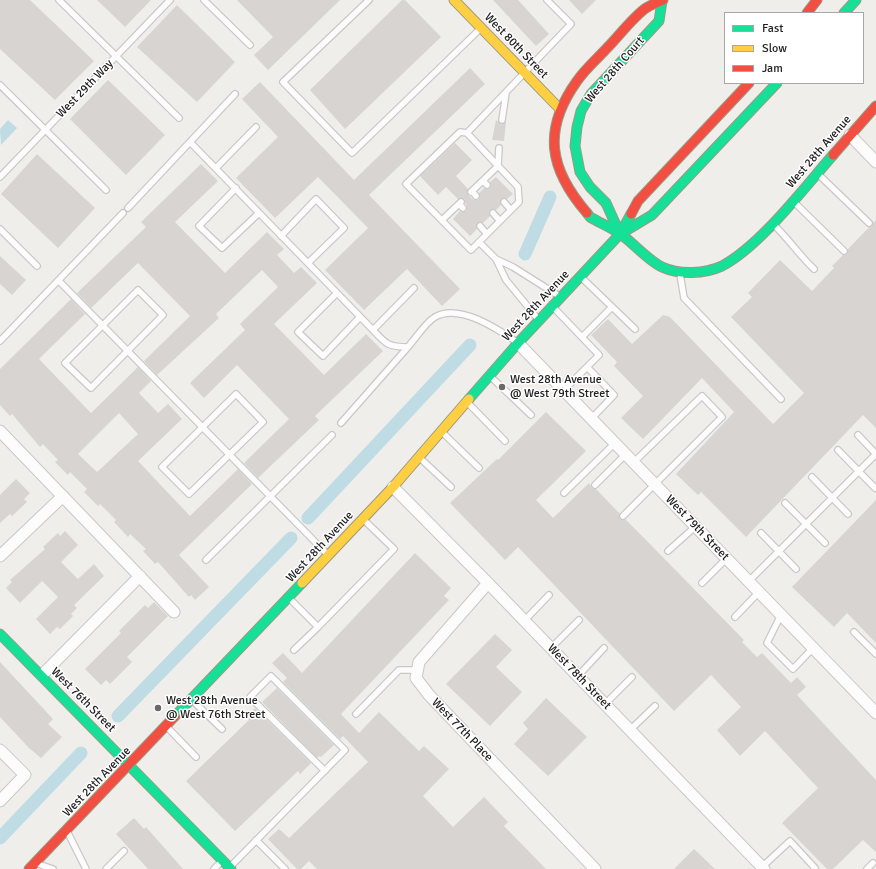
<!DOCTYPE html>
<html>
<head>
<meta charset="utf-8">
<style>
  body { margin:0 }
  #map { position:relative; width:876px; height:869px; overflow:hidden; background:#f0eeeb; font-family:Signika,sans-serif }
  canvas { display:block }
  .legend { position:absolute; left:724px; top:12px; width:140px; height:72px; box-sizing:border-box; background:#fff; border:1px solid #a7a7a7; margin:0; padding:5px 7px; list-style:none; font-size:12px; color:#222 }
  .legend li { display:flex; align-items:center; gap:8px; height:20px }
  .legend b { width:20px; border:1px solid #a7a7a7 }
</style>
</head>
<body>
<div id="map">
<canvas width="876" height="869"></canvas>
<ul class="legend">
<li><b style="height:5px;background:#16e098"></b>Fast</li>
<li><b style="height:5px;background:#ffcf43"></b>Slow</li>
<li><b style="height:5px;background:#f24e42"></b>Jam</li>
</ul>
</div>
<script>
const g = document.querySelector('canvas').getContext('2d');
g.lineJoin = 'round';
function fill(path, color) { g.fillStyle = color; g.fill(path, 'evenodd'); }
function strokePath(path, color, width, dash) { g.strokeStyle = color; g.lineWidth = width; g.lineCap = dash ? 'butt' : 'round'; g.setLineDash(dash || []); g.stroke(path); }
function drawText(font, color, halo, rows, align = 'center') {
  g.font = font + ' Signika,sans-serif'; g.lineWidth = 3; g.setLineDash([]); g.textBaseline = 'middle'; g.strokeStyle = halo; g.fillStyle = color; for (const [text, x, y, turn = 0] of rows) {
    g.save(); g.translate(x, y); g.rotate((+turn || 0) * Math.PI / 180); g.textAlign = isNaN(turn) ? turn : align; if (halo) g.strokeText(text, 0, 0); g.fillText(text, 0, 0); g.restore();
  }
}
fill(new Path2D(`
  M8,120L17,128L1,145L0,129Z`), '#bfdbe3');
strokePath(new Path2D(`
  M525,254L550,197
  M308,518L470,345
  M118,716L291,538
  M0,838L81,753`), '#bfdbe3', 13);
fill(new Path2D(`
  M0,0H30L94,61L55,100L0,49Z
  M97,0H151L125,27Z
  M237,0H340L268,70L254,55L273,37Z
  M402,0H405L441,37L345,129L310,90Z
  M493,0H518L549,34L536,46Z
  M569,0H596L582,14Z
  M177,5L235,62L197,102L137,47Z
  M470,68L485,84L369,195L460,289L442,306L407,269L364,310L325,270L368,228L318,177L275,218L236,178L278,137L242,99L260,82L354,180Z
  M108,80L165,135L126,175L70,119Z
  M496,120L501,124L506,122L504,141L492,140Z
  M455,143L472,160L456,176L468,189V195L474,200H478L480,197L479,193L484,188H490V182L496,177L513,194L507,199L504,198L501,199V205L496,210H490V216L483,223H477V229L470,236L453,219L460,211H466L467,207L464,199H458L446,187L438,195L420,176Z
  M37,154L95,208L58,248L1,194Z
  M201,164L218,181L175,222L225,273L267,232L284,249L277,255L294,273L301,267L317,283L274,324L324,375L366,334L383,351L315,416L319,420L258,478L244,463L289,419L237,365L204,398L190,383L245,330L240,324L278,287L262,270L216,314L219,318L157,375L144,361L190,316L138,263L91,308L77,293L146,227L141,222Z
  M876,220V428L863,415L746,537L701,492L698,495L676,474L734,412L702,378L643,439L621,418L643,396L614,366L617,362L591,335L608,319L632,344L663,315L670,317L773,424L804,393L731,317L752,297L748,293L780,260L812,291L834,268L832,266L843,255L847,254L848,249Z
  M0,256L26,280L12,295L0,284Z
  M71,299L85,314L39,359L91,413L138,367L151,381L139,393L158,413L168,404L182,419L138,461L190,516L238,469L252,484L179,555L209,587L195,600L191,595L189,597L158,562L155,564L143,551L146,549L130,534L128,537L114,522L116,520L100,504L98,506L84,492L87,489L70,472L68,475L55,462L58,460L43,444L40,447L12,414L10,416L0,405V369ZM119,413L138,434L97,472L78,454Z
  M546,412L586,451L536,500L553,518L589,483L592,488L596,489L620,514V519H625L644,538L744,640L742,642L757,657L762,653L791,683L797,677L806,687L797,695L876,780V852L863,840L833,869H827L782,823L818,788L765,731L740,756L717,730L741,707L711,675L674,711L518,547L505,560L450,503L497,459L498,460Z
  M16,479L30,493L24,499L27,502L12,516L10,514L0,523V495Z
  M876,500V643L847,613L834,627L792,587Z
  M65,531L78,545L61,562L78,579L94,564L104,576L74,605L77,608L71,614L73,616L60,629L57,627L50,634L36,619L58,597L42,581L20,603L6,588L12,582L10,580L45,549L43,547L58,533L60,536Z
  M415,553L451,588L444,596L449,600L341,714L359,733L379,712L419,751L424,746L449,769L423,796L453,827L484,797L508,822L504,826L546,869H317L309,861L301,869H297L268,839L279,829L289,838L368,762L343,736L340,739L283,682L287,678L272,663L283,653L302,673Z
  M154,602L168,616L127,657L132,662L110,684L106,680L101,685L85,669L121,633L119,631L145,605L148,608Z
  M495,634L512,650L496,667L522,692L490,726L446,684Z
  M0,662L53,719L48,724L62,737L41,758L29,748L0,717Z
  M277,688L334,745L321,757L319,756L317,758L262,702Z
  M546,698L587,737L548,776L514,744L528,729L523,723Z
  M255,708L311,763L300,774L298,771L235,831L186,781L249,720L246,717Z
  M134,818L144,829L146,827L183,869H148L116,834Z
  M694,849L715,869H674Z`), '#d7d4d2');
const lane = new Path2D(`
  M59,0L179,118
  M204,0L250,45
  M369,0L283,82L352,153L480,29
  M0,85L106,190
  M502,120L506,93
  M460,132L467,133L518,187L519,202L471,250L406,184Z
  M467,133L571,24L547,0
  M190,142L373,330C386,344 388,347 408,347C416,338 425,323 435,317C459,303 498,329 518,343
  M216,168L256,127
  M818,174L869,223
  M0,177L170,0
  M483,181L487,185
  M236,188L199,226L222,248L259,213
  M472,191L476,196
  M471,192L498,166L499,148
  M793,201L844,251
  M504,202L511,210
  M459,204L463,208
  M128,208L235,94
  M493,213L500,221
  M442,220L461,202
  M773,224C788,238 799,255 814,269
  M480,226L487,234
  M0,229L37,266
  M281,236L316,199L344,228L308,263
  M479,242L496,259L506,280L538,319
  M496,259L513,267L559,296
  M680,274L684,298L781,399
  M582,278L635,329
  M59,281L327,554
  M138,290L163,315L91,388L65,363Z
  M337,293L298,332L323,356L360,317
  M554,308L599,355L564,390
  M373,330L414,288
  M582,337L612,307
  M0,341L123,213
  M587,367L614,395L592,418
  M491,377L531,415
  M236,394L263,422L189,494L162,467Z
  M468,403L505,441
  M341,423L408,347
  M443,433L479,468
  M858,435L876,454
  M838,450L875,488
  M421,459L451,487
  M812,477L848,514
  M595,485L626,454
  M564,493L615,443
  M785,503L825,543
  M623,516L722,417L702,396L634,462
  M761,533L796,569
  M668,551L696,526
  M206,560L332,435
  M749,581L876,454
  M702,583L727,558
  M289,598L318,627L394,549L364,520
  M781,615L767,643L793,669L813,648
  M735,617L759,592
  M525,620L549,595
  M854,632L876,654
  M551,648L579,620
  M294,650L318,627
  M578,676L604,648
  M192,700L222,729
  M605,704L632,677
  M356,714L399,670H417
  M167,727L196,757
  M630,730L655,706
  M67,831L86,869
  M256,840L285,869
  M38,864L53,869
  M230,867L345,750L271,676L250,697L325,771
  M762,867L790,841L815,868L814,869
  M106,869L124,851
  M214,869L222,861
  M867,869L873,863`);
const street = new Path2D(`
  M850,135L876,162
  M518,343L876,713
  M0,431L174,612
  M393,487L488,583L764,869
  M0,556L63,496
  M488,583L419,662L416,678L429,695L595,869
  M42,675L140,576
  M0,750L25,775L0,801`);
const fast = new Path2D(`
  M844,13L856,0
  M587,213L590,217C600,223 612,228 622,235C634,244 649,261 662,267C679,275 705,274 722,266C760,246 804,188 833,155
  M622,233L652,215L777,83
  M620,234L606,203L590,187L580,172L575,146L577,127L581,111L591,94L659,21L662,1
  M469,399L518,343L620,234L631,214
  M0,634L231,869
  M175,716L302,583`);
const slow = new Path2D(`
  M454,0L560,109
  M302,583L393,487L469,399`);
const jam = new Path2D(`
  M807,13L817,0
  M833,155L876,106
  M587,213C549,169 542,130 577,81C585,69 598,58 608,47C619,36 633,17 646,8C651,5 658,2 663,0
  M631,214L638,201L749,83
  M29,869L175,716`);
strokePath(lane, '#c9c8c7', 8);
strokePath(street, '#c9c8c7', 13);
strokePath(fast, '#999a82', 11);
strokePath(slow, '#999a82', 11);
strokePath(jam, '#999a82', 11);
strokePath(lane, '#fdfcfc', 5.5);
strokePath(street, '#fdfcfc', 11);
strokePath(fast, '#16e098', 9);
strokePath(slow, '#ffcf43', 9);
strokePath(jam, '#f24e42', 9);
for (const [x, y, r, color] of [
  [502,387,4,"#6a6968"],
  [158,708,4,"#6a6968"]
]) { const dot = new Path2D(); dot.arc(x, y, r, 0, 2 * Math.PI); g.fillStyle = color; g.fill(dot); strokePath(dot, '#fff', 1.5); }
drawText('12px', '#222', '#fff', [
  ["West 80th Street",516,46,46],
  ["West 28th Court",615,70,-49],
  ["West 29th Way",85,89,-46],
  ["West 28th Avenue",819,152,-49],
  ["West 28th Avenue",536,306,-47],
  ["West 79th Street",697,528,46],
  ["West 28th Avenue",320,547,-47],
  ["West 78th Street",579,677,46],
  ["West 76th Street",83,700,45],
  ["West 77th Place",462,730,46],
  ["West 28th Avenue",97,782,-46]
]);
drawText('12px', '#222', '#fff', [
  ["West 28th Avenue",510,380],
  ["@ West 79th Street",510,394],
  ["West 28th Avenue",166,701],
  ["@ West 76th Street",166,715]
], 'left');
</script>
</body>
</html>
